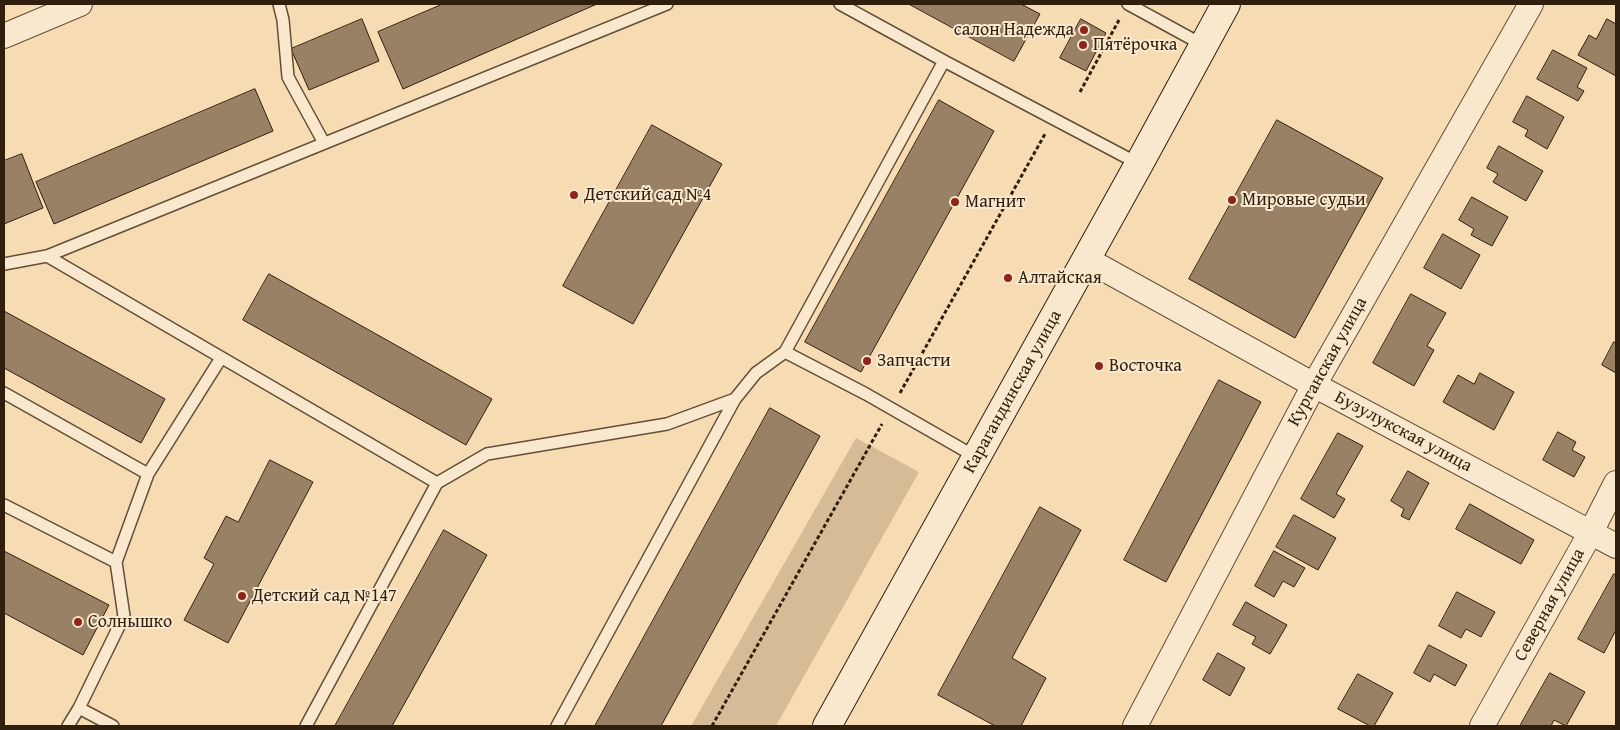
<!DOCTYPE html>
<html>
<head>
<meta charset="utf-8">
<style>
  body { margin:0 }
  #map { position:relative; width:1620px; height:730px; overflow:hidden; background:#f7dcb3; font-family:"Gentium Book Plus",serif }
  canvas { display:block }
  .frame { position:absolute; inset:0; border:5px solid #311f0e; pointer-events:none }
</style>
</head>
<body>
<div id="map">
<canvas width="1620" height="730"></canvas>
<div class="frame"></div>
</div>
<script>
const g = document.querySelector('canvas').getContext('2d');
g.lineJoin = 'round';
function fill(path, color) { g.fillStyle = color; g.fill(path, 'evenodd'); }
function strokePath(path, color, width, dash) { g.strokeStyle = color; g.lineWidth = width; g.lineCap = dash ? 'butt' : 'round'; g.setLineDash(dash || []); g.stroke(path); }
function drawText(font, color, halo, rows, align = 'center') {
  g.font = font + ' "Gentium Book Plus",serif'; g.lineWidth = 4; g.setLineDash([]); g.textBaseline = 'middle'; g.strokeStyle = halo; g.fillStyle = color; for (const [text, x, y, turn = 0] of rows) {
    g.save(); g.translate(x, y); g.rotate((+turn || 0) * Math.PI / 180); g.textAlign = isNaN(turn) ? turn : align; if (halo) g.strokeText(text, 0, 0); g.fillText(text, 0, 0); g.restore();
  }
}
fill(new Path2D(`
  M856,438L919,472L776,726H691Z`), '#d5bc97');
const building = new Path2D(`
  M443,4H597L403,89L378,32Z
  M909,4H1021L1040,14L1014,61Z
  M362,19L379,61L309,90L291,49Z
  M1081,19L1106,33L1086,71L1060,58Z
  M1607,19L1616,24V76L1578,55L1589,35L1596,39Z
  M1553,50L1587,68L1577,87L1584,91L1578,101L1537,79Z
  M255,89L273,131L54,224L36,182Z
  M1527,96L1564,117L1547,149L1525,136L1528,130L1513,122Z
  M939,100L994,131L861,372L805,342Z
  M1277,120L1383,178L1295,338L1189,279Z
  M652,125L722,164L633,324L563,286Z
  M1499,146L1543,171L1526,201L1493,182L1498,174L1487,168Z
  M22,154L43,208L4,224V161Z
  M1472,197L1508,217L1492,246L1471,235L1474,229L1459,220Z
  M1443,234L1480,255L1461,289L1424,268Z
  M269,274L492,399L466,445L243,320Z
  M1411,294L1446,313L1427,346L1434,350L1414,386L1373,363Z
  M4,311L165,399L141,443L4,368Z
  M1614,342L1616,343V373L1602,365Z
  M1480,373L1514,392L1494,430L1443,402L1458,375L1474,384Z
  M1219,380L1261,402L1166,582L1124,560Z
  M770,408L820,436L661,726H595Z
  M1558,432L1576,442L1572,450L1585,457L1574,477L1543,460Z
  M1338,433L1363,446L1336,494L1345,499L1334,518L1301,499Z
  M270,460L313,482L228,643L184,620L214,564L204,558L226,516L238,522Z
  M1408,471L1429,483L1409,520L1401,516L1404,509L1391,501Z
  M1470,504L1534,540L1521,564L1456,529Z
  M1040,507L1081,530L1012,658L1046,678L1021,726H995L938,695Z
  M1294,515L1336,538L1318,570L1276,547Z
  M444,530L487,555L392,726H335Z
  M4,551L109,605L83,655L4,613Z
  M1274,551L1305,568L1294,587L1283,581L1274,597L1255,586Z
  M1614,574L1616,575V630L1604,653L1578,639Z
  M1457,592L1495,612L1481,637L1466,629L1461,638L1439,626Z
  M1246,602L1287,625L1270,654L1252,644L1256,637L1233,625Z
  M1429,645L1467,665L1455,686L1434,674L1430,682L1414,673Z
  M1218,653L1245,668L1230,696L1203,680Z
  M1550,673L1585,692L1566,726L1554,720L1551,726H1520Z
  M1358,674L1393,693L1374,726H1370L1338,709Z`);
fill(building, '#988164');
strokePath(building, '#311f0e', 1);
const lane = new Path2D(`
  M279,4L283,20L288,77L324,143
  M840,4L944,61
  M1128,4L1203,45
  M47,256L667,4
  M4,264L47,256L437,483L487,454L667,424L735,399
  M785,352L866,394L976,457
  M4,393L148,474L221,358
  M4,505L116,562
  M79,708L124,616L116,562L148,474
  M68,726L79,708L113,726
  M306,726L437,483
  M557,726L735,399L756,373L785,352L944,61L1139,164`);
const street = new Path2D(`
  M4,36L80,4
  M1086,259L1314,385L1616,546
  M1135,726L1314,385L1531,4
  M1482,726L1591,532L1616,483`);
const secondary = new Path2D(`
  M827,726L1139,164L1226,4`);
strokePath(lane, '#624e37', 14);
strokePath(street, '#624e37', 26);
strokePath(secondary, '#311f0e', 30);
strokePath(new Path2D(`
  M1080,92L1119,20
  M900,393L1045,134
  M712,726L882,424`), '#311f0e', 3, [4, 2.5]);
strokePath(lane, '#fae8ce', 11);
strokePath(street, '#fae8ce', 24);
strokePath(secondary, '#fae8ce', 28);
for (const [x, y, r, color] of [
  [1084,30,5,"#8f2418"],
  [1083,45,5,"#8f2418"],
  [574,195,5,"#8f2418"],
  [1232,200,5,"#8f2418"],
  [955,202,5,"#8f2418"],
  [1008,278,5,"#8f2418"],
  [867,361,5,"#8f2418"],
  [1099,366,5,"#8f2418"],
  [242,596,5,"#8f2418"],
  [78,622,5,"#8f2418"]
]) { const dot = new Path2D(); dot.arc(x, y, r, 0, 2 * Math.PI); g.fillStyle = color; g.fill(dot); strokePath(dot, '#fae8ce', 2); }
drawText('18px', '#311f0e', '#fae8ce', [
  ["салон Надежда",1074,30,"right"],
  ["Пятёрочка",1093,45],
  ["Детский сад №4",584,195],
  ["Мировые судьи",1242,200],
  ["Магнит",965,202],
  ["Алтайская",1018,278],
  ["Запчасти",877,361],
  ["Восточка",1109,366],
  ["Детский сад №147",252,596],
  ["Солнышко",88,622]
], 'left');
drawText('18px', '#311f0e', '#fae8ce', [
  ["Курганская улица",1328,362,-61],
  ["Карагандинская улица",1013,392,-61],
  ["Бузулукская улица",1403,432,28],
  ["Северная улица",1550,605,-61]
]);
</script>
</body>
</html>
